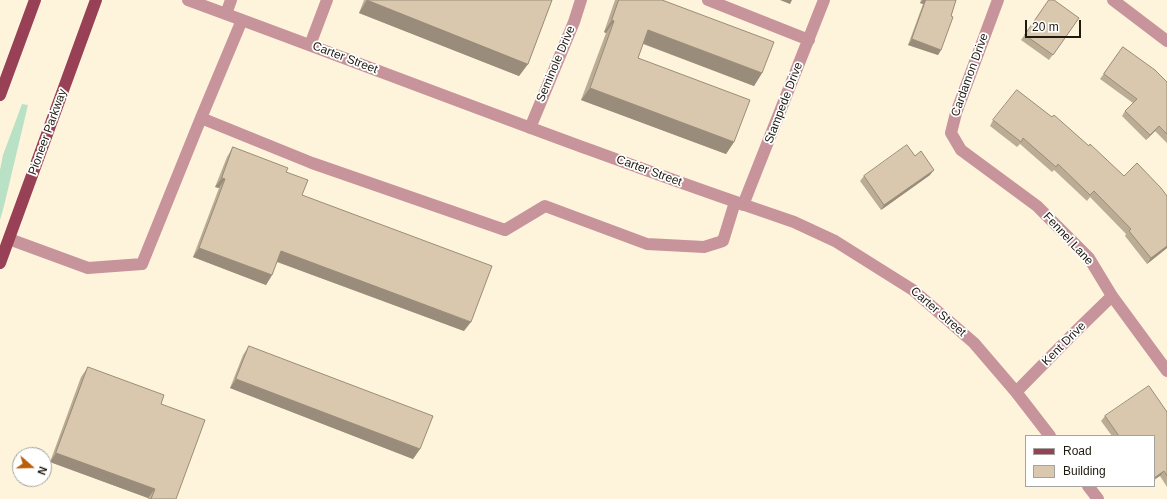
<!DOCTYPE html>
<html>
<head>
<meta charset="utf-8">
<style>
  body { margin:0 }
  #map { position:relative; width:1167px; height:499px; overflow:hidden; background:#fef4dc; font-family:Helvetica,sans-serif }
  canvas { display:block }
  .legend { position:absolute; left:1025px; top:435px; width:130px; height:52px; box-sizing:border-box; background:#fff; border:1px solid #a5a39f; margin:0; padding:5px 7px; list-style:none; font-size:12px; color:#1e1a0f }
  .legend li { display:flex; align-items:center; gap:8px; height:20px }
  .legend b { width:20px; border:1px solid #a5a39f }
  .north { position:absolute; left:12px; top:447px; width:40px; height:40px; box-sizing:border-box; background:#fff; border:1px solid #a5a39f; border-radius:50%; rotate:110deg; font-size:11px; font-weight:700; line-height:16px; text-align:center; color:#1e1a0f }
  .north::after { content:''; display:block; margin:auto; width:14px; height:18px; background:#bb5e0a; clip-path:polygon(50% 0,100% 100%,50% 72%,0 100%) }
  .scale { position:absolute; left:1025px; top:20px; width:56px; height:18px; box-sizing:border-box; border:2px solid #1e1a0f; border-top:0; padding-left:5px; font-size:12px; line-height:14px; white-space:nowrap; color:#1e1a0f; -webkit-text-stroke:3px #fff; paint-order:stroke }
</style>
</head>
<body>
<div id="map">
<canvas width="1167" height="499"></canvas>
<ul class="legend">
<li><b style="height:5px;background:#984055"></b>Road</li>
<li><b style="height:11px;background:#dac8ae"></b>Building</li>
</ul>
<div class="north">N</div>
<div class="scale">20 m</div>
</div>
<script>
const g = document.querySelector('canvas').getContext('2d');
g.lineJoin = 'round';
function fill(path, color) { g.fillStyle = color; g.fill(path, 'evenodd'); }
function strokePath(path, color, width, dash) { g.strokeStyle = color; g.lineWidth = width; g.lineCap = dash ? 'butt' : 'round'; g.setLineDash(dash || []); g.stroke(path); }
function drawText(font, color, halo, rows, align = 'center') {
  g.font = font + ' Helvetica,sans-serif'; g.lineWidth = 3.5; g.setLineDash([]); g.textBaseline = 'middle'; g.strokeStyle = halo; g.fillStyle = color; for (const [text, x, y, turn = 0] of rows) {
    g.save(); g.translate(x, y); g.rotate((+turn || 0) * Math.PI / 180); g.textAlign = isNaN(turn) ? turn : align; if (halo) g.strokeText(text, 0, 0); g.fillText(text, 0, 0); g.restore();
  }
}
fill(new Path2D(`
  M22,104L28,105L4,206L0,220V170L3,155Z`), '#b9e1c5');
strokePath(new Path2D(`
  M188,0C390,74 590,153 794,222L835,241L913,290L974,343L1016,392L1050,436
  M708,0L809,40
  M998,0L956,113L951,133L961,150L1037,206L1089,258L1112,296L1167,371
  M1113,0L1167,41
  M226,14L231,0
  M310,45L327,0
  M201,118L312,163L505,230L545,206L647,244L704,247L723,241L735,202
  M530,128L574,22L581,0
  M743,205L824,0
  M9,239L88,268L142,264L201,118L242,20
  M1016,392L1073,334L1112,296
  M1088,486L1098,499`), '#c7949c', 12);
strokePath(new Path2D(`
  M0,95L35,0
  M0,263L96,0`), '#984055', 12);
fill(new Path2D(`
  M364,0H552L528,64L519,76L359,13Z
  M615,0H662L762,73L754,86L643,44L638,58L734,142L726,154L581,100L606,33L604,32Z
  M921,0H956L951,16L941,50L938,55L908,45L923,4L920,3Z
  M1049,0L1079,18L1049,60L1021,40Z
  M1123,47L1167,82V143L1155,131L1146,140L1122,116L1125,111L1133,103L1100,79Z
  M993,120L1089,146L1124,176L1167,196V248L1147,264L1125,236L1126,234L1090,197L1087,201L1054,170L1052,172L1020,144L1017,147L990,126Z
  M233,147L286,172L302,195L464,331L277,262L272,275L266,285L193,257L219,188L215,187L227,157Z
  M915,156L930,175L881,210L860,181L864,176Z
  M249,346L420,449L413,459L230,388L243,355Z
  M88,367L161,404L176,499H148V498L50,462L81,377Z
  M1167,412V487L1160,476L1154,436H1112L1101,421L1105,416Z`), '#bbac96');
fill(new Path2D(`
  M367,0L528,64L519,76L359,13Z
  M780,0H792L790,4Z
  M923,0H926L923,4L920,3Z
  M612,20L614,21L606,33L604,32Z
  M648,30L762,73L754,86L639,42Z
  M912,39L941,50L938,55L908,45Z
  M590,88L734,142L726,154L581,100Z
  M1159,126L1155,131L1146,140L1150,135Z
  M934,170L930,175L881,210L884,205Z
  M222,178L225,179L219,188L215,187Z
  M1167,246V248L1147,264L1151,258Z
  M199,248L272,275L266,285L193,257Z
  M281,251L471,322L464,331L275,261Z
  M236,379L420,449L413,459L230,388Z
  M56,453L155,489L148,498L50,462Z
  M1164,471L1160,476L1154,480V478Z`), '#998c7a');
const building = new Path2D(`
  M367,0H552L528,64Z
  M619,0H662L774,42L762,73L648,30L638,58L750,100L734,142L590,88L614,21L612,20Z
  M926,0H956L951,16L953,17L941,50L912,39Z
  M1049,0H1054L1079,18L1053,55L1025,35Z
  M1123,47L1155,70L1167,82V134L1159,126L1150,135L1125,111L1137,99L1104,74Z
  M1017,90L1052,117L1054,115L1089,146L1090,144L1124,176L1137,163L1161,188L1167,196V246L1151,258L1129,231L1131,229L1094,191L1090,195L1058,164L1056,167L1023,138L1021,142L993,120Z
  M907,145L915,156L921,151L934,170L884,205L864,176Z
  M233,147L288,168L286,172L308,180L302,195L492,266L471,322L281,251L272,275L199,248L225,179L222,178Z
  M249,346L433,416L420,449L236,379Z
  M88,367L164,395L161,404L205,420L176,499H151L155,489L56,453Z
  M1149,386L1167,412V476L1164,471L1154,478V436H1119L1105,416Z`);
fill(building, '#dac8ae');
strokePath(building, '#998c7a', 1);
drawText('12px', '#1e1a0f', '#fff', [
  ["Carter Street",345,58,21],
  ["Seminole Drive",556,64,-67],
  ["Cardamon Drive",970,75,-70],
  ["Stampede Drive",784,103,-69],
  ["Pioneer Parkway",48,132,-70],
  ["Carter Street",649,171,20],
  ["Fennel Lane",1068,239,47],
  ["Carter Street",938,312,41],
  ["Kent Drive",1064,344,-45]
]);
</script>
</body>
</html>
